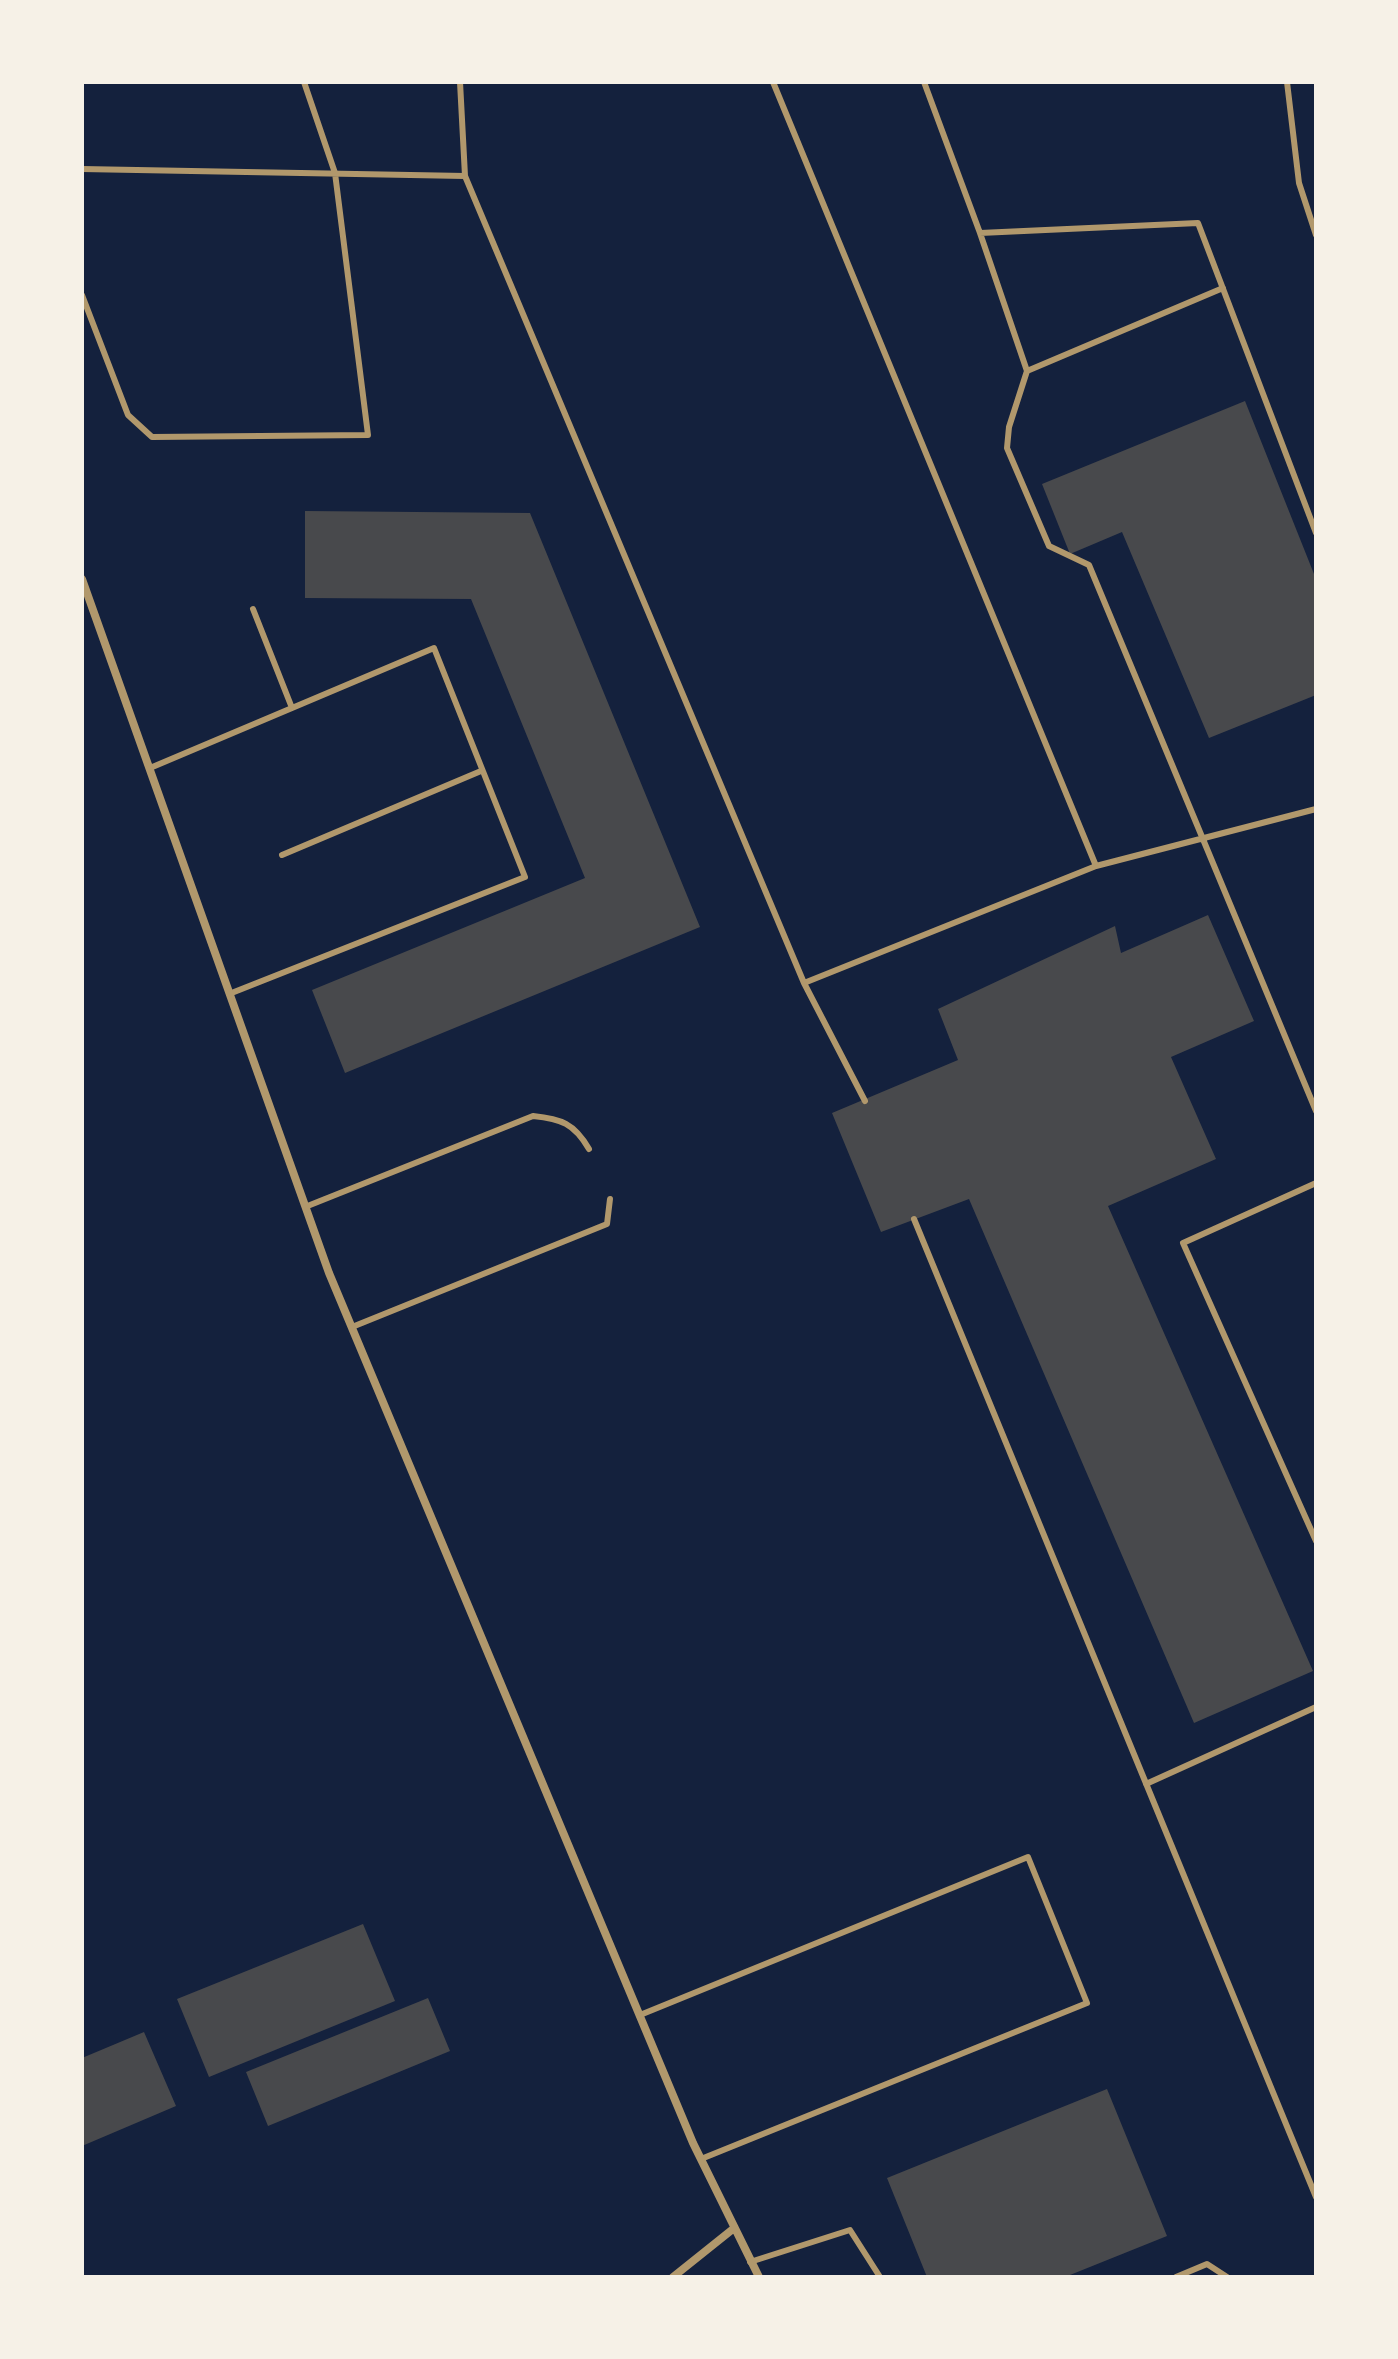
<!DOCTYPE html>
<html>
<head>
<meta charset="utf-8">
<style>
  body { margin:0 }
  #map { position:relative; width:1398px; height:2359px; overflow:hidden; background:#14213d; font-family:"DejaVu Sans",sans-serif }
  canvas { display:block }
  .frame { position:absolute; inset:0; border:84px solid #f6f1e7; pointer-events:none }
</style>
</head>
<body>
<div id="map">
<canvas width="1398" height="2359"></canvas>
<div class="frame"></div>
</div>
<script>
const g = document.querySelector('canvas').getContext('2d');
g.lineJoin = 'round';
function fill(path, color) { g.fillStyle = color; g.fill(path, 'evenodd'); }
function strokePath(path, color, width, dash) { g.strokeStyle = color; g.lineWidth = width; g.lineCap = dash ? 'butt' : 'round'; g.setLineDash(dash || []); g.stroke(path); }
fill(new Path2D(`
  M1245,401L1316,579V695L1209,738L1122,532L1070,554L1042,484Z
  M305,511L530,513L700,927L345,1073L312,990L585,878L471,599L305,598Z
  M1208,915L1254,1021L1171,1057L1216,1159L1108,1206L1313,1671L1194,1723L969,1199L881,1232L832,1113L958,1060L938,1009L1115,926L1121,953Z
  M363,1924L395,2001L209,2077L177,1999Z
  M428,1998L450,2051L268,2126L246,2072Z
  M144,2032L176,2106L82,2146V2058Z
  M1107,2089L1167,2236L1065,2277H927L887,2178Z`), '#48494c');
strokePath(new Path2D(`
  M460,82L465,176L804,983L865,1101
  M773,82L1096,866L804,983
  M924,82L980,233L1198,223L1316,533
  M1287,82L1299,183L1316,235
  M82,169L465,176
  M980,233L1027,371L1223,288
  M82,295L128,415L152,437L368,435L335,173L304,82
  M1027,371L1009,427L1007,448L1049,546L1089,565L1316,1111
  M253,609L292,708
  M150,768L434,648L525,877L229,994
  M282,855L481,771
  M1096,866L1316,809
  M1316,1183L1183,1243L1316,1541
  M305,1207L533,1116C561,1119 574,1123 589,1149
  M914,1219L1316,2197
  M352,1327L607,1224L610,1199
  M1146,1784L1316,1707
  M640,2015L1028,1857L1087,2003L701,2159
  M750,2262L850,2230L880,2277
  M1176,2277L1207,2264L1227,2277`), '#b1986c', 6);
strokePath(new Path2D(`
  M82,579L329,1273L693,2143L759,2277
  M673,2277L733,2229`), '#b1986c', 8);
</script>
</body>
</html>
